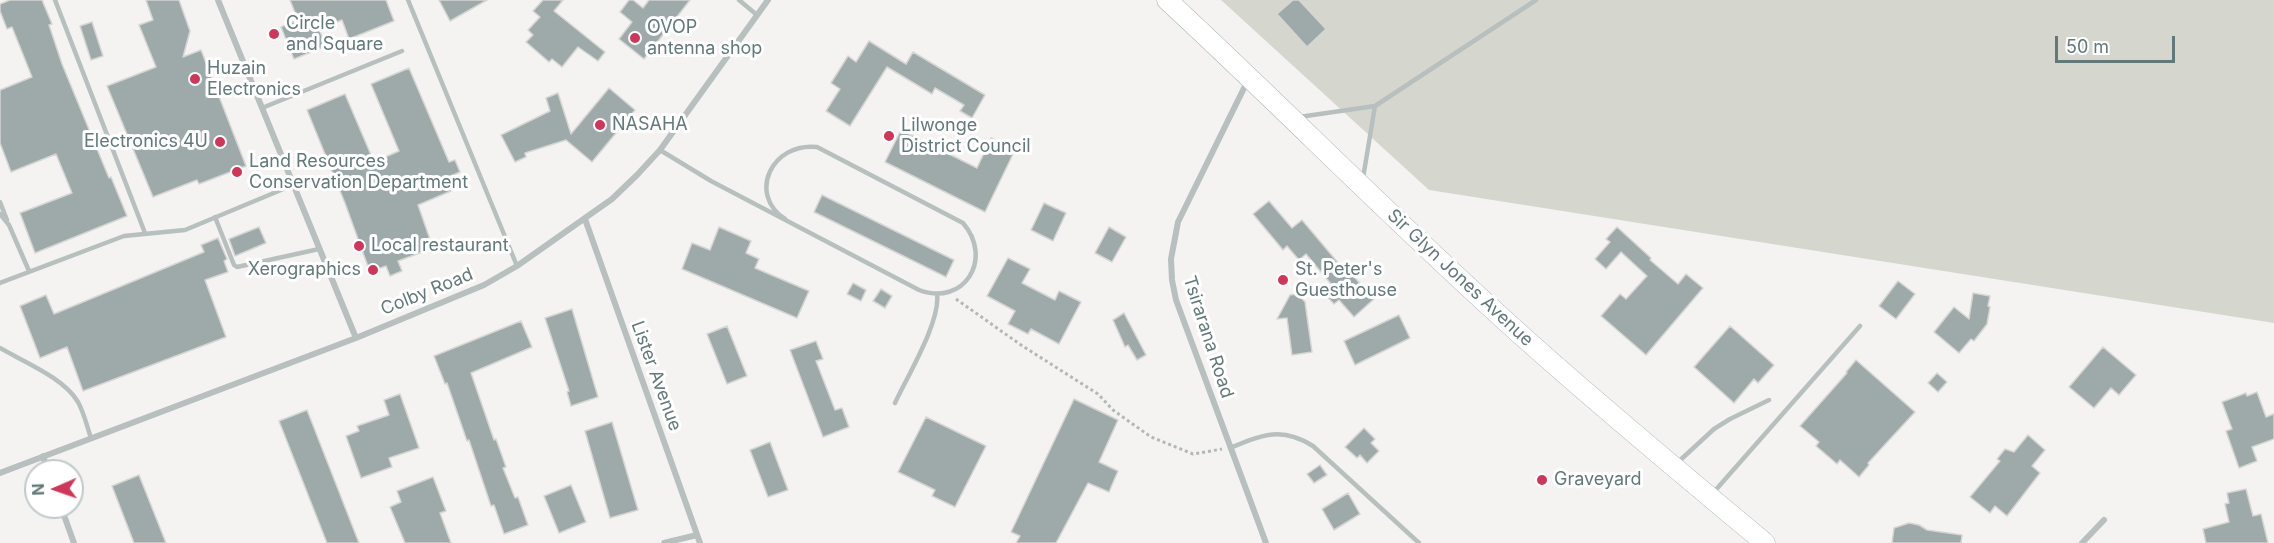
<!DOCTYPE html>
<html>
<head>
<meta charset="utf-8">
<style>
  body { margin:0 }
  #map { position:relative; width:2274px; height:543px; overflow:hidden; background:#f4f3f1; font-family:Inter,sans-serif }
  canvas { display:block }
  .north { position:absolute; left:24px; top:459px; width:60px; height:60px; box-sizing:border-box; background:#fff; border:2px solid #c1c9c9; border-radius:50%; rotate:268deg; font-size:16px; font-weight:700; line-height:24px; text-align:center; color:#637979 }
  .north::after { content:''; display:block; margin:auto; width:21px; height:27px; background:#ce375a; clip-path:polygon(50% 0,100% 100%,50% 72%,0 100%) }
  .scale { position:absolute; left:2055px; top:36px; width:120px; height:27px; box-sizing:border-box; border:3px solid #637979; border-top:0; padding-left:8px; font-size:18px; line-height:21px; white-space:nowrap; color:#637979; -webkit-text-stroke:4px #fff; paint-order:stroke }
</style>
</head>
<body>
<div id="map">
<canvas width="2274" height="543"></canvas>
<div class="north">N</div>
<div class="scale">50 m</div>
</div>
<script>
const g = document.querySelector('canvas').getContext('2d');
g.lineJoin = 'round';
function fill(path, color) { g.fillStyle = color; g.fill(path, 'evenodd'); }
function strokePath(path, color, width, dash) { g.strokeStyle = color; g.lineWidth = width; g.lineCap = dash ? 'butt' : 'round'; g.setLineDash(dash || []); g.stroke(path); }
function drawText(font, color, halo, rows, align = 'center') {
  g.font = font + ' Inter,sans-serif'; g.lineWidth = 6; g.setLineDash([]); g.textBaseline = 'middle'; g.strokeStyle = halo; g.fillStyle = color; for (const [text, x, y, turn = 0] of rows) {
    g.save(); g.translate(x, y); g.rotate((+turn || 0) * Math.PI / 180); g.textAlign = isNaN(turn) ? turn : align; if (halo) g.strokeText(text, 0, 0); g.fillText(text, 0, 0); g.restore();
  }
}
fill(new Path2D(`
  M1221,0H2274V323L1429,190Z`), '#d5d7cf');
const building = new Path2D(`
  M10,0H42L52,24L49,25L62,64L109,178L111,177L127,216L35,253L20,213L72,193L56,154L11,172L0,143V90L32,77L12,27L7,29L0,11V4Z
  M146,0H179L190,31L183,57L201,50L246,166L199,184L197,180L153,197L107,86L156,67L139,25L153,20Z
  M290,0H386L394,21L349,39L342,20L319,29L326,46L294,59L281,27L298,20Z
  M439,0H487L450,21Z
  M543,0H563L554,11L605,52L598,61L578,47L562,67L552,59L549,62L526,42L533,35L528,30L540,17L533,11Z
  M629,0H633L643,8L649,0H690L644,59L619,39L632,22L620,12Z
  M1293,0H1299L1326,29L1307,47L1277,14Z
  M92,22L103,56L91,60L80,26Z
  M869,41L906,64L913,52L985,95L972,118L960,111L964,105L935,88L932,94L887,67L850,126L826,111L840,89L831,83L848,56L856,62Z
  M409,68L449,162L455,160L460,172L446,178L451,191L418,205L433,248L398,261L402,271L390,276L386,266L370,272L345,203L307,110L345,94L374,162L399,151L371,84Z
  M609,88L635,110L592,162L566,140L525,153L526,157L515,162L501,135L550,111L546,98L558,93L571,134Z
  M901,130L977,168L991,138L1015,150L985,212L885,162Z
  M822,195L954,260L946,277L814,212Z
  M1269,201L1292,228L1302,220L1345,271L1347,269L1374,299L1354,317L1339,300L1334,304L1322,291L1331,284L1306,254L1299,260L1287,246L1283,250L1253,214Z
  M1044,203L1066,213L1053,241L1031,230Z
  M259,227L266,243L235,256L229,239Z
  M719,227L751,241L746,253L759,259L755,268L809,291L797,318L682,269L692,243L710,250Z
  M1109,227L1126,237L1112,262L1095,253Z
  M1617,227L1651,258L1650,260L1678,284L1686,274L1703,288L1646,355L1601,316L1620,294L1626,299L1647,276L1621,252L1606,269L1595,259L1610,242L1606,239Z
  M218,238L227,259L224,261L228,272L205,280L226,337L83,391L67,347L40,358L20,306L46,295L54,314L204,252L201,245Z
  M1008,258L1030,269L1022,283L1055,300L1059,291L1081,302L1059,344L1031,329L1028,334L1008,324L1015,311L987,296Z
  M1898,281L1915,294L1896,319L1879,306Z
  M853,283L866,290L861,301L847,294Z
  M881,289L892,296L885,308L873,301Z
  M1973,293L1990,296L1988,306L1990,307L1987,324L1974,341L1971,339L1959,353L1934,332L1954,307L1969,319Z
  M1298,294L1305,302L1312,352L1292,355L1287,318L1277,319L1290,295Z
  M572,309L598,397L571,406L567,392L569,391L545,318Z
  M1124,313L1146,355L1137,360L1128,345L1125,347L1113,320Z
  M1399,315L1410,338L1355,365L1344,341Z
  M521,321L532,347L471,373L494,440L496,439L506,467L503,468L515,498L518,497L528,525L504,534L494,505L491,506L469,440L467,441L447,383L445,384L434,356Z
  M727,326L747,376L727,384L707,334Z
  M1730,326L1774,365L1758,383L1754,379L1734,403L1694,367Z
  M816,341L823,359L816,361L835,410L842,408L849,427L823,437L790,350Z
  M2103,347L2136,375L2119,395L2111,388L2094,408L2069,387Z
  M1856,360L1915,412L1868,463L1869,465L1859,477L1840,460L1837,464L1816,446L1819,442L1800,426L1847,373L1846,372Z
  M1937,373L1947,382L1938,392L1928,383Z
  M2257,392L2266,417L2274,414V439L2252,447L2257,461L2239,468L2226,431L2232,429L2222,402L2246,393L2247,396Z
  M400,394L419,448L389,458L392,467L361,478L346,436L359,431L357,426L389,415L384,400Z
  M1074,399L1118,420L1099,462L1118,471L1109,492L1088,483L1056,543H1016L1020,536L1011,532Z
  M307,410L359,543H327L279,421Z
  M926,417L986,446L955,507L932,496L935,490L898,472Z
  M612,422L638,510L610,518L585,431Z
  M1364,428L1375,439L1371,443L1379,451L1367,463L1360,455L1357,458L1345,447Z
  M2028,435L2045,450L2032,466L2040,473L2007,516L1995,506L1990,513L1970,497L2000,461L1997,459L2005,449L2014,452Z
  M770,442L788,490L768,497L750,450Z
  M1320,465L1327,475L1314,483L1307,474Z
  M139,475L166,543H134L112,486Z
  M433,477L446,511L440,513L451,543H405L390,507L401,502L397,491Z
  M571,485L586,522L559,533L544,496Z
  M2246,489L2253,516L2261,514L2268,543H2206L2203,529L2229,522L2225,504L2229,503L2227,493Z
  M1348,493L1360,514L1334,530L1322,509Z
  M1909,523L1919,525L1927,530L1962,535L1961,543H1892L1894,528Z`);
fill(building, '#9daaa9');
strokePath(building, '#d5d5d4', 1.5);
const secondary = new Path2D(`
  M1167,0C1289,113 1405,232 1530,343C1606,411 1686,477 1765,543`);
strokePath(secondary, '#aab3b3', 21);
strokePath(new Path2D(`
  M956,299L1021,345L1098,394L1113,410L1151,437L1193,454L1222,449`), '#b2b8b8', 3, [3, 3]);
strokePath(new Path2D(`
  M55,0L145,233
  M408,0L517,266
  M739,0L757,15
  M262,108L402,51
  M1299,117L1375,106L1536,0
  M660,150L711,181L919,290C964,307 994,259 963,223L817,147C772,142 747,194 785,219
  M1363,178L1375,106
  M0,202L7,220
  M0,214L9,225L29,271
  M215,217L234,265L237,267L319,249
  M0,283L124,236L185,230L293,185
  M0,348C24,362 64,378 78,402C84,413 87,426 91,438
  M895,403C907,377 941,321 937,294
  M1230,448C1262,435 1281,426 1313,446L1419,543
  M1676,464L1714,429L1730,419L1769,400
  M1713,493L1860,326`), '#b7bfbf', 4.5);
strokePath(new Path2D(`
  M218,0L356,338
  M1248,80L1178,222L1171,259L1172,280L1176,300L1266,543
  M585,219L700,543
  M43,456L48,471
  M0,473L356,338L484,285L517,266L612,199L637,175L660,150L768,0
  M61,507L74,543
  M664,543L697,535
  M2082,543L2104,520`), '#b7bfbf', 6);
strokePath(secondary, '#fff', 20);
for (const [x, y, r, color] of [
  [274,34,6,"#ce375a"],
  [635,38,6,"#ce375a"],
  [195,79,6,"#ce375a"],
  [600,125,6,"#ce375a"],
  [889,136,6,"#ce375a"],
  [220,142,6,"#ce375a"],
  [237,172,6,"#ce375a"],
  [359,246,6,"#ce375a"],
  [373,270,6,"#ce375a"],
  [1283,280,6,"#ce375a"],
  [1542,480,6,"#ce375a"]
]) { const dot = new Path2D(); dot.arc(x, y, r, 0, 2 * Math.PI); g.fillStyle = color; g.fill(dot); strokePath(dot, '#fff', 2); }
drawText('18px', '#637979', '#fff', [
  ["Circle",286,24],
  ["and Square",286,45],
  ["OVOP",647,28],
  ["antenna shop",647,49],
  ["Huzain",207,69],
  ["Electronics",207,90],
  ["NASAHA",612,125],
  ["Lilwonge",901,126],
  ["District Council",901,147],
  ["Electronics 4U",208,142,"right"],
  ["Land Resources",249,162],
  ["Conservation Department",249,183],
  ["Local restaurant",371,246],
  ["Xerographics",361,270,"right"],
  ["St. Peter's",1295,270],
  ["Guesthouse",1295,291],
  ["Graveyard",1554,480]
], 'left');
drawText('18px', '#637979', '#fff', [
  ["Sir Glyn Jones Avenue",1460,278,43],
  ["Colby Road",427,292,-22],
  ["Tsirarana Road",1208,337,72],
  ["Lister Avenue",656,376,70]
]);
</script>
</body>
</html>
